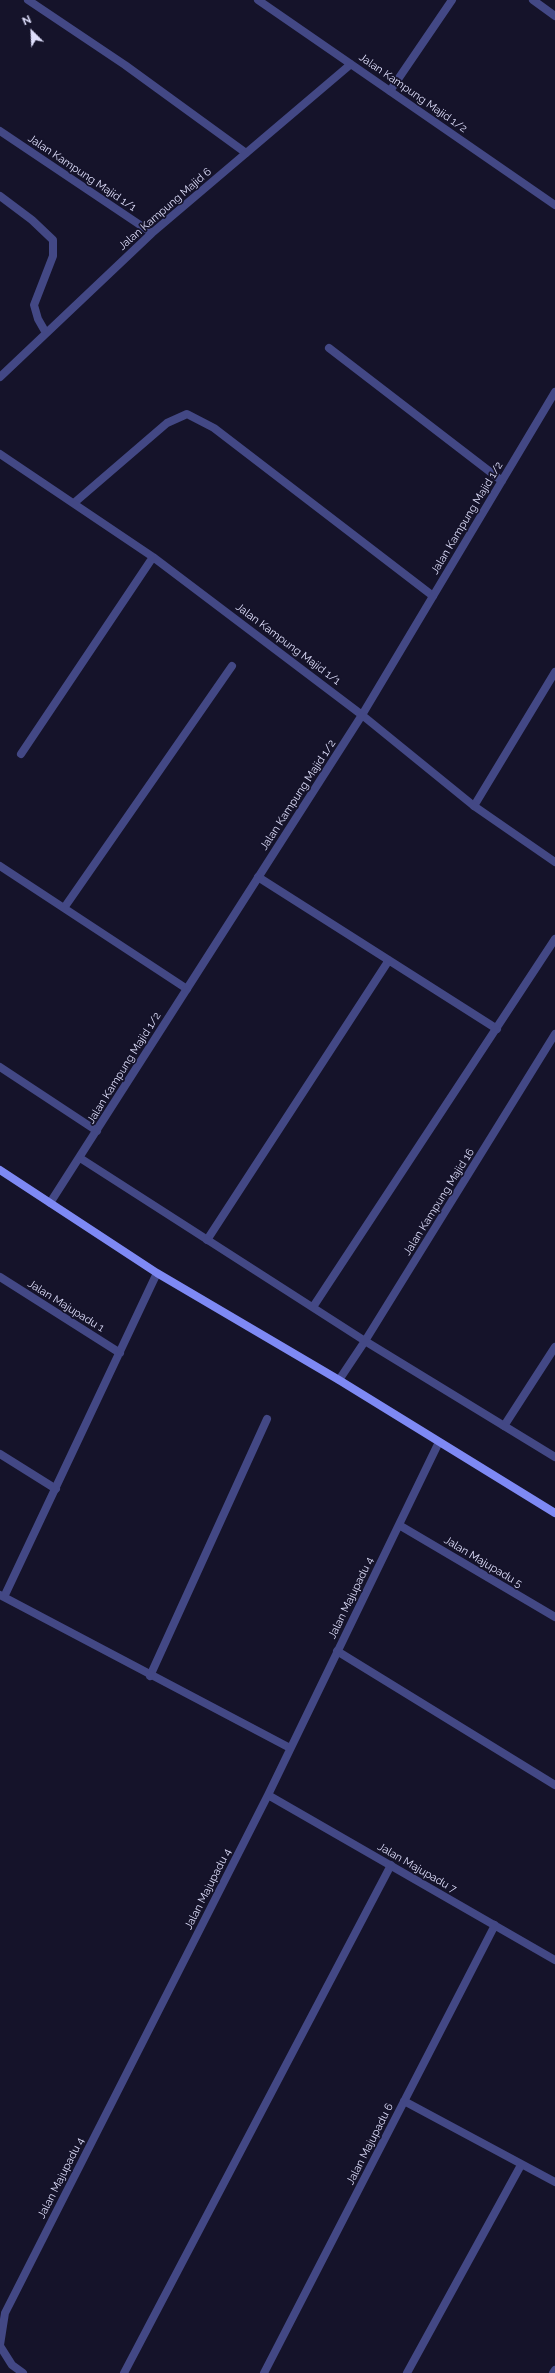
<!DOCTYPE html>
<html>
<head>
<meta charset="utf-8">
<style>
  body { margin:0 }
  #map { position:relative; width:555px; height:2373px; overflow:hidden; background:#15132a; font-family:Raleway,sans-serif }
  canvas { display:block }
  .north { position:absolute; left:12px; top:12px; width:40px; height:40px; -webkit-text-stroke:3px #15132a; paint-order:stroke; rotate:336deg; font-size:11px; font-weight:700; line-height:16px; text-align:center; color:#dfdffc }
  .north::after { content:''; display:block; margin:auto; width:14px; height:18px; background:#dfdffc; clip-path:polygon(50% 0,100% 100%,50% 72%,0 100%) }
</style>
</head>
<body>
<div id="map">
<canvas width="555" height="2373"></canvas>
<div class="north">N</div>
</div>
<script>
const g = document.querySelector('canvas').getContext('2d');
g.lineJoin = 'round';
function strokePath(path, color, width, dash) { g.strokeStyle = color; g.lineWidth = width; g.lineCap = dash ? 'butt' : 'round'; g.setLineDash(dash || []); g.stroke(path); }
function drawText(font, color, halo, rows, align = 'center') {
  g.font = font + ' Raleway,sans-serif'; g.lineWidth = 3.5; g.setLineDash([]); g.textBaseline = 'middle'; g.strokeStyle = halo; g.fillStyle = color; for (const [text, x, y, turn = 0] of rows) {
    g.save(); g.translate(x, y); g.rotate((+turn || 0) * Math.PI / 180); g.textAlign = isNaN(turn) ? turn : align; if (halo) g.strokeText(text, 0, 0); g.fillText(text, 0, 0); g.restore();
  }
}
strokePath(new Path2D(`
  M28,0L125,65L246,153
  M533,0L555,16
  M390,91L452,0
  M74,503L167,423L187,414L214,428L433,596
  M474,806L555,672
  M0,866L187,989
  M258,877L497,1029
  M64,908L232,666
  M207,1240L389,960
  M504,1426L555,1347
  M0,1454L56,1489
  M337,1651L555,1785
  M150,1676L267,1419
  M124,2373L391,1865
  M407,2373L521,2165`), '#434885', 8);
strokePath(new Path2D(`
  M258,0L555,205
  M0,131L152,233
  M0,196L32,220L53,240V256L34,305L38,319L46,333
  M329,348L502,481
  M0,377L152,233L351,64
  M0,454L153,557L362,715L474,806L555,862
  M21,754L153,557
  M0,1067L97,1131
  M80,1158L365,1341L555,1457
  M50,1203L362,715L555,392
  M0,1277L120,1353
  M313,1307L555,939
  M339,1380L365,1341L555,1034
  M399,1525L555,1617
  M0,1595L290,1748
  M4,1597L157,1273
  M268,1795L555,1960
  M404,2101L555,2182
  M0,2345L5,2313L268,1795L439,1442
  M0,2346L12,2365L23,2373
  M264,2373L495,1925
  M553,2373L555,2370`), '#434885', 8);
strokePath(new Path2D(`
  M0,1170L157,1273L339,1380L555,1513`), '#7e89f4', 8);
drawText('11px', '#dfdffc', '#15132a', [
  ["Jalan Kampung Majid 1/2",413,93,35],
  ["Jalan Kampung Majid 1/1",82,173,34],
  ["Jalan Kampung Majid 6",165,209,-41],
  ["Jalan Kampung Majid 1/2",467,518,-59],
  ["Jalan Kampung Majid 1/1",288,644,37],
  ["Jalan Kampung Majid 1/2",298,795,-57],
  ["Jalan Kampung Majid 1/2",124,1068,-58],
  ["Jalan Kampung Majid 16",439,1202,-58],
  ["Jalan Majupadu 1",66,1306,32],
  ["Jalan Majupadu 5",483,1562,31],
  ["Jalan Majupadu 4",351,1598,-64],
  ["Jalan Majupadu 7",417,1868,30],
  ["Jalan Majupadu 4",208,1889,-63],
  ["Jalan Majupadu 6",370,2144,-63],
  ["Jalan Majupadu 4",61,2178,-63]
]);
</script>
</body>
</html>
